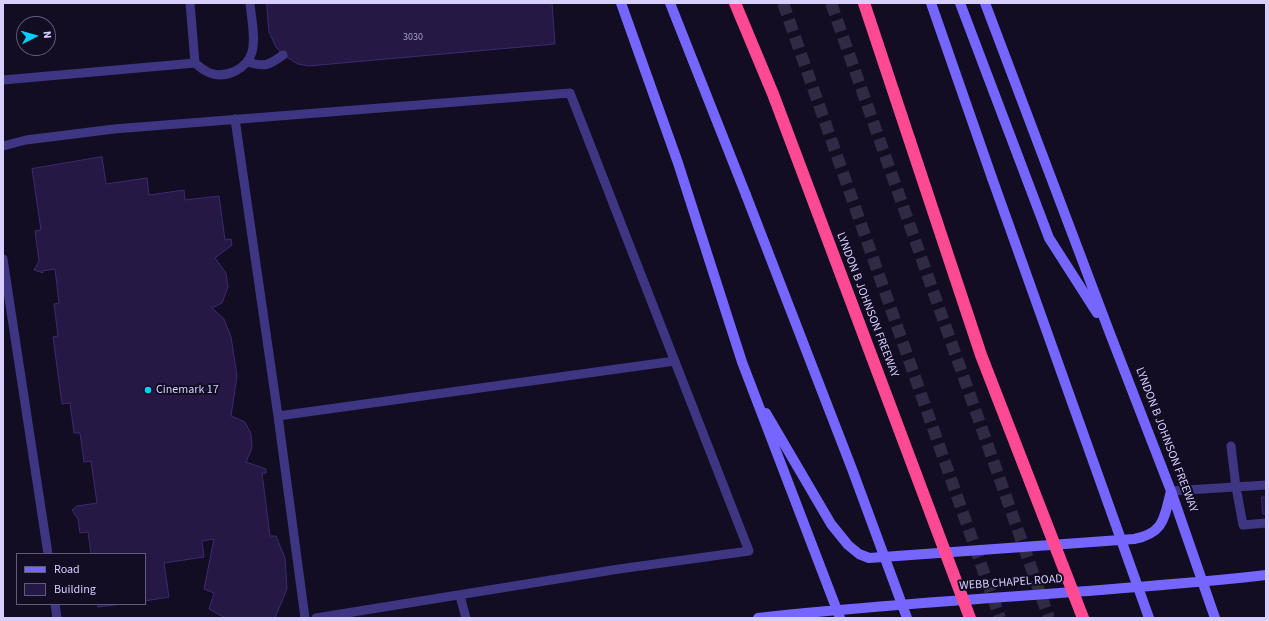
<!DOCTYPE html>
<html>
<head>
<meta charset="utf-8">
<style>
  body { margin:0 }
  #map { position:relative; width:1269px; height:621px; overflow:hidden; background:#120d23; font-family:"Source Sans 3",sans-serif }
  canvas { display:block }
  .frame { position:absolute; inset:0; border:4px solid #d8cfff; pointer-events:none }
  .legend { position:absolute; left:16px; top:553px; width:130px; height:52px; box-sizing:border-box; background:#120d23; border:1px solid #615b7b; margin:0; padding:5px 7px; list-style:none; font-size:12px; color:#d8cfff }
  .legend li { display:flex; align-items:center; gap:8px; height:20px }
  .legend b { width:20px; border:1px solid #615b7b }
  .north { position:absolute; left:16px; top:16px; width:40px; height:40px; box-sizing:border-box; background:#120d23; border:1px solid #615b7b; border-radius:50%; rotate:84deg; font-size:11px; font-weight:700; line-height:16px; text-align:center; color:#d8cfff }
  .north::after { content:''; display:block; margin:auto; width:14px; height:18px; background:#00cefa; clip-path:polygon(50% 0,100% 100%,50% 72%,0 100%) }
</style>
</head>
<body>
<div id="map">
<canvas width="1269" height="621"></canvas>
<div class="frame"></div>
<ul class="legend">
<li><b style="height:5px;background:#7566ff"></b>Road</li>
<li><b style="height:11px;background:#251844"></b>Building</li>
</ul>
<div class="north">N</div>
</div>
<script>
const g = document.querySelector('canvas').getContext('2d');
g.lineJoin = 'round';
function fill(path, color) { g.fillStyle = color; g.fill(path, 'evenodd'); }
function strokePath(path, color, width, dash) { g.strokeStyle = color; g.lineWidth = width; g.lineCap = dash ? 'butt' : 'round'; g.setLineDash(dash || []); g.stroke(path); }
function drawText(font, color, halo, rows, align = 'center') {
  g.font = font + ' "Source Sans 3",sans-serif'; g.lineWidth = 4; g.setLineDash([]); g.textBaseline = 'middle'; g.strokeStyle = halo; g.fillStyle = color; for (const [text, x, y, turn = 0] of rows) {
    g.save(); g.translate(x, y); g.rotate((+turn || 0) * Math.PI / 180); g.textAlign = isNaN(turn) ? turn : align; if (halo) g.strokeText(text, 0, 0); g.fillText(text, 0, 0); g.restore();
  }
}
const building = new Path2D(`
  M267,3H552L555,44L308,66L298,64L283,55L276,47L269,32Z
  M102,157L106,184L147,178L149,195L184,190L185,200L219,196L225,240L231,239L232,245L215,258L226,273L228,287L222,303L212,308L224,319L231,337L237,376L231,416L245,422L251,434L252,448L246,462L266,469V473H262L270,536H276L285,558L287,589L275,618H225L209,609L214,593L204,589L214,539L202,541L204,557L164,563L169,597L145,601V554H91L88,532L80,533L78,519L72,510L77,506L97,503L91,461L84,462L80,433H74L70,403L62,404L53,337L58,336L54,304L59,303L55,269L42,271L43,273L34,270L39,261L35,231L41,230L32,169Z
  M1262,497H1266V514H1263Z
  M98,604H122L98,607Z`);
fill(building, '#251844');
strokePath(building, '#3d2a71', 1);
strokePath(new Path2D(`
  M783,3L1000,618
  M831,3L1049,618`), '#302a44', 12, [12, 6]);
strokePath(new Path2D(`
  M190,3L195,63C200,67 204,71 210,73C226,79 247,69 252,52C256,38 251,17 250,3
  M247,62C265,67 268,66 283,55
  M3,80L195,63
  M235,119L278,416L305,618
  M3,146L26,140L114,129L570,93L749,551L619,569L316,618
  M3,259L48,554
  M278,416L675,361
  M1231,446L1236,487L1243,525L1266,523
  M1171,491L1266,485
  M460,596L466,618
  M55,604L57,618`), '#3f3683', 9);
strokePath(new Path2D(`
  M621,3L678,163L742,362L840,618
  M670,3L746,195
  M931,3L992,178
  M960,3L1049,238L1097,313
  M985,3L1109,331L1171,491L1215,618
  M766,413L831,524L848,545L859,554L869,558L1134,539C1165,533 1164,517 1171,491
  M758,618C927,599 1097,594 1266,575`), '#7566ff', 10);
strokePath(new Path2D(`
  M992,178L1149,618
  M746,195L852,469L907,618`), '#7566ff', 10);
strokePath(new Path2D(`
  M735,3L773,94L970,618
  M864,3L981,355L1083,618`), '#ff4a93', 12);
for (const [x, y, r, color] of [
  [148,390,4,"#00cefa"]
]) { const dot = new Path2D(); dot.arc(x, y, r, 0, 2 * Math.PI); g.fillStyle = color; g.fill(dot); strokePath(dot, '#120d23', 1.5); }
drawText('10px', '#aba1d0', null, [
  ["3030",413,38]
]);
drawText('12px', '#d8cfff', '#120d23', [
  ["LYNDON B JOHNSON FREEWAY",867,305,69],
  ["LYNDON B JOHNSON FREEWAY",1166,440,69],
  ["WEBB CHAPEL ROAD",1011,583,-4]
]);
drawText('12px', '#d8cfff', '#120d23', [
  ["Cinemark 17",156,390]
], 'left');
</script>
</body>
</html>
